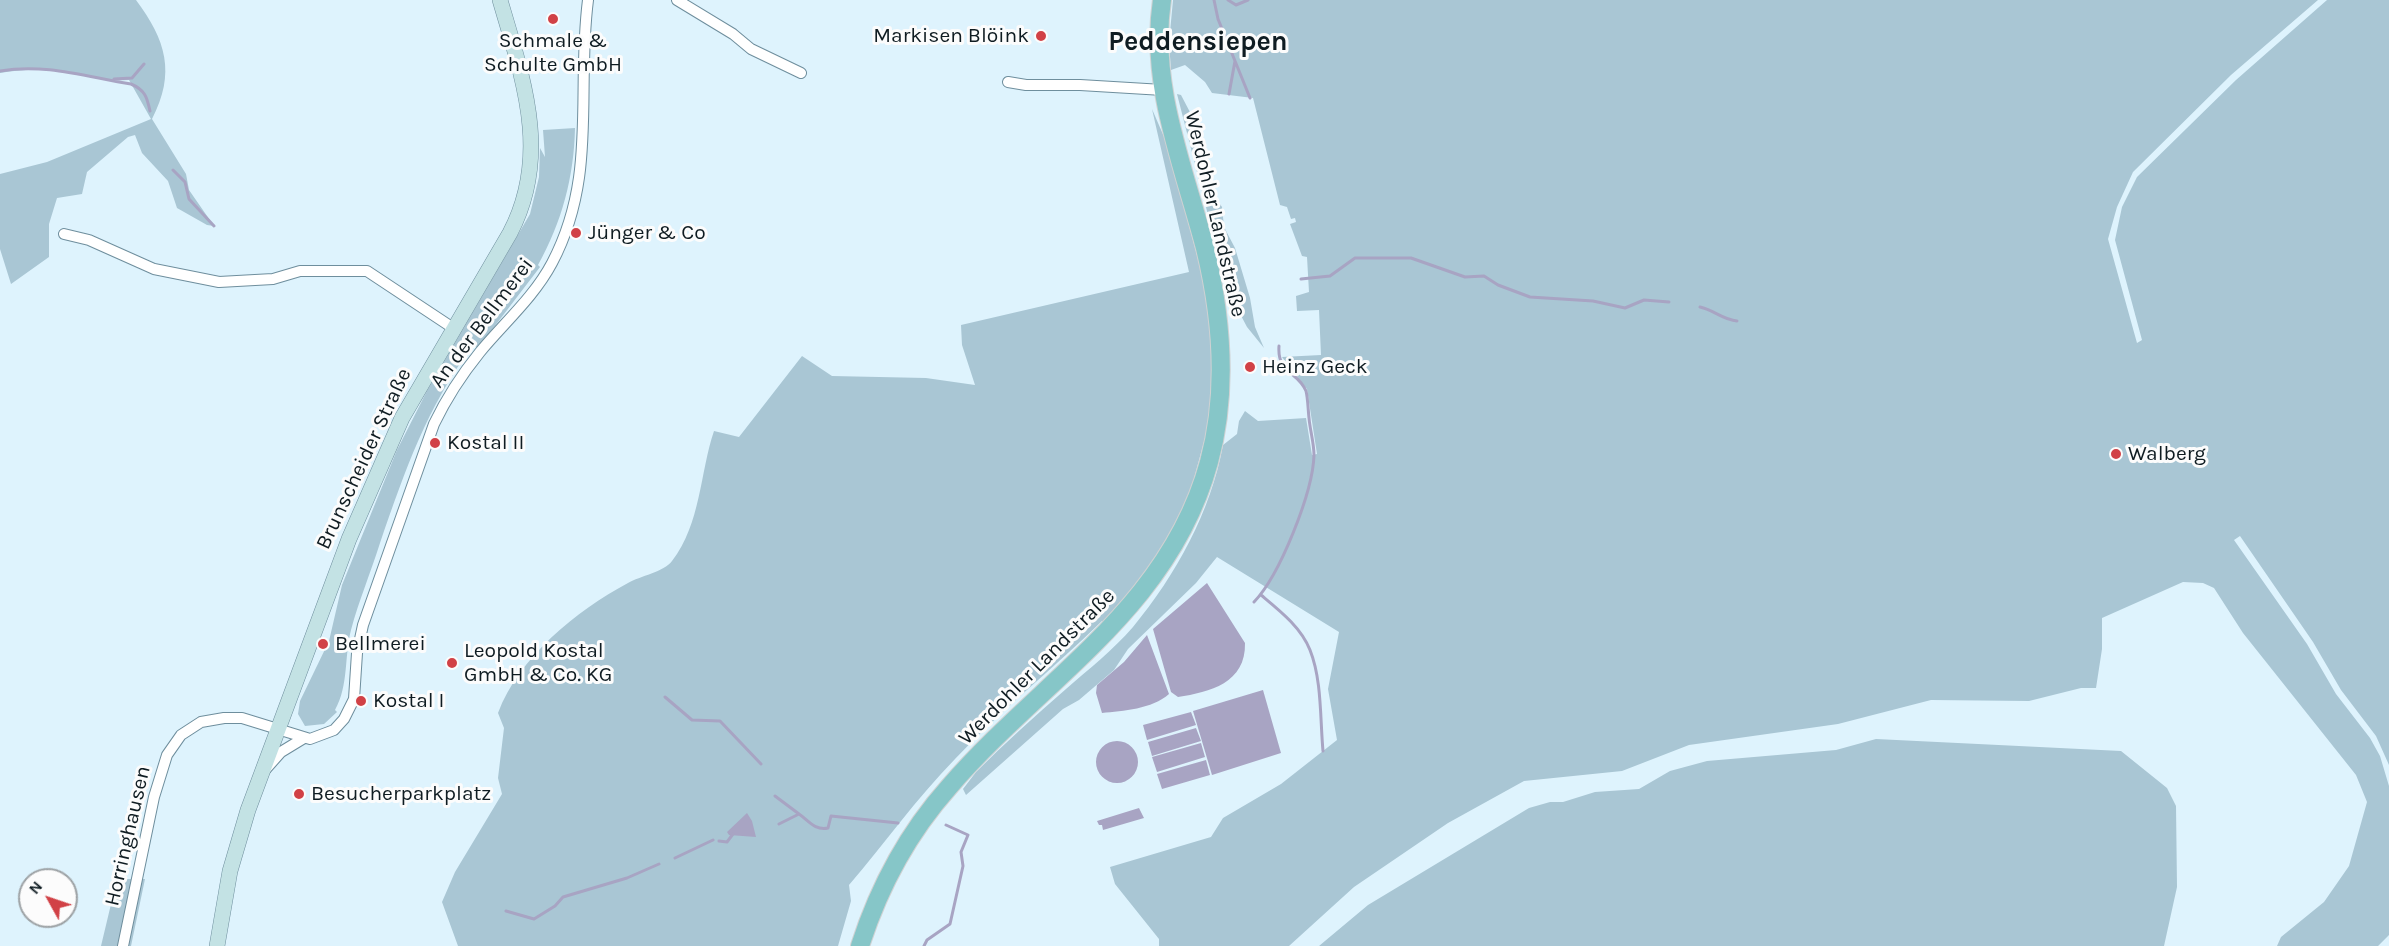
<!DOCTYPE html>
<html>
<head>
<meta charset="utf-8">
<style>
  body { margin:0 }
  #map { position:relative; width:2389px; height:946px; overflow:hidden; background:#def3fd; font-family:Karla,sans-serif }
  canvas { display:block }
  .north { position:absolute; left:18px; top:868px; width:60px; height:60px; box-sizing:border-box; background:#fcfcfc; border:2px solid #9da2a5; border-radius:50%; rotate:310deg; font-size:16px; font-weight:700; line-height:24px; text-align:center; color:#0f1c22 }
  .north::after { content:''; display:block; margin:auto; width:21px; height:27px; background:#d14146; clip-path:polygon(50% 0,100% 100%,50% 72%,0 100%) }
</style>
</head>
<body>
<div id="map">
<canvas width="2389" height="946"></canvas>
<div class="north">N</div>
</div>
<script>
const g = document.querySelector('canvas').getContext('2d');
g.lineJoin = 'round';
function fill(path, color) { g.fillStyle = color; g.fill(path, 'evenodd'); }
function strokePath(path, color, width, dash) { g.strokeStyle = color; g.lineWidth = width; g.lineCap = dash ? 'butt' : 'round'; g.setLineDash(dash || []); g.stroke(path); }
function drawText(font, color, halo, rows, align = 'center') {
  g.font = font + ' Karla,sans-serif'; g.lineWidth = 6; g.setLineDash([]); g.textBaseline = 'middle'; g.strokeStyle = halo; g.fillStyle = color; for (const [text, x, y, turn = 0] of rows) {
    g.save(); g.translate(x, y); g.rotate((+turn || 0) * Math.PI / 180); g.textAlign = isNaN(turn) ? turn : align; if (halo) g.strokeText(text, 0, 0); g.fillText(text, 0, 0); g.restore();
  }
}
fill(new Path2D(`
  M0,0H136C166,40 176,73 152,119L186,174L189,190L214,226L207,225L177,208L168,181L142,153L135,135L128,137L87,172L82,194L57,198L49,224V257L11,284L0,249V174L47,162L151,119L129,80C99,82 88,75 60,71C41,68 19,70 0,73Z
  M1173,0H2318L2231,75L2133,172L2117,207L2108,239L2137,343L2142,340L2115,240L2122,207L2137,177L2236,80L2327,0H2389V765L2376,736L2341,690L2313,642L2240,536L2234,540L2307,644L2336,694L2370,738L2380,756L2389,786V935L2378,946H2277L2281,937L2324,902L2349,866L2367,802L2356,775L2243,633L2214,588L2203,583L2183,582L2102,618V649L2096,688H2081L2029,701L1931,700L1838,724L1689,745L1622,771L1524,781L1448,823L1354,887L1289,946H1159V939L1115,884L1110,867L1211,837L1223,818L1281,784L1337,740L1328,689L1339,632L1217,557L1196,583L1128,649L1114,670L1079,700L1063,709L966,795L963,789L976,772C1005,743 1035,716 1066,689C1089,669 1113,650 1133,627C1176,575 1211,511 1223,445L1237,434L1239,421L1245,411L1258,421L1306,418L1312,455L1317,454L1307,389L1282,357L1321,355L1319,310L1297,311L1296,296L1309,292L1307,257L1302,256L1290,224L1296,222L1295,218L1291,219L1287,207L1280,205L1253,98L1212,93L1205,82L1185,65L1171,70L1169,43Z
  M1177,94L1181,95L1192,116L1199,154L1211,191L1222,207L1224,227L1235,248L1250,298L1255,327L1264,348L1247,327L1227,289Z
  M1152,109L1168,146L1203,278L1212,339V387L1208,427L1189,497L1163,548L1105,625L1102,621C1054,668 1001,710 955,759C916,799 885,843 849,885L851,901L838,946H458L442,902L455,872L502,794L498,778L504,728L498,713C519,657 576,611 628,583C640,576 664,572 672,561C701,524 700,472 714,431L739,437L802,356L832,376L926,378L975,385L962,345L961,325L1189,272Z
  M575,128C574,177 562,222 538,265L540,267L478,348L473,345C426,409 406,468 380,543C371,572 359,600 351,630C344,657 349,685 335,710L337,712L324,724L305,726L298,714L300,701L329,641L342,585L397,450L427,391L530,214L539,177L540,148L545,157L543,130Z
  M1876,739L2121,751L2167,788L2176,806L2177,887L2164,946H1319L1368,905L1529,808L1550,802H1563L1595,792L1639,789L1670,771L1707,761L1836,750Z
  M117,879H145L131,946H101Z`), '#a9c6d4');
fill(new Path2D(`
  M1207,583L1245,643C1246,683 1210,692 1178,697L1171,692L1153,629Z
  M1147,635L1169,694C1152,709 1123,711 1102,713L1096,693L1097,685L1124,662Z
  M1263,690L1281,753L1212,775L1193,711Z
  M1191,712L1196,725L1147,740L1143,725Z
  M1196,728L1201,741L1152,756L1148,742Z
  M1096 762a21 21 0 1 1 42 0a21 21 0 1 1-42 0Z
  M1201,743L1205,757L1157,772L1152,757Z
  M1206,760L1210,775L1162,789L1157,774Z
  M1139,808L1144,818L1103,830L1102,825H1099L1097,821Z
  M747,813L752,821L756,837L729,835L727,832Z`), '#a8a4c3');
strokePath(new Path2D(`
  M1214,0L1218,19L1250,98
  M1228,0L1236,5L1248,0
  M0,71C45,63 87,77 131,84C145,90 147,97 150,111
  M114,79L132,78L144,64
  M1229,94L1235,61
  M173,170L185,182L189,199L214,226
  M1301,279L1330,276L1355,258H1411L1465,277L1484,276L1498,285L1530,297L1593,301L1625,308L1644,300L1669,302
  M1700,307C1714,310 1723,320 1737,321
  M1261,595C1279,610 1301,627 1310,650C1322,680 1320,719 1323,751
  M1254,602C1280,575 1313,492 1314,455C1314,443 1310,430 1309,418C1308,410 1308,399 1306,391C1298,371 1277,374 1279,346
  M665,697L692,720L720,721L761,764
  M775,796L799,814
  M779,824L799,814C808,820 815,831 828,828L831,816L898,823
  M719,841L727,842L733,834
  M675,858L713,840
  M506,911L534,919L555,906L563,897L627,878L659,864
  M924,946L927,940L950,924L963,866L961,852L968,835L946,825`), '#a8a4c3', 3);
const street = new Path2D(`
  M677,0L733,34L751,49L801,73
  M1008,82L1026,85H1080L1163,90
  M64,234L89,240L154,269L219,282L273,279L300,271H367L453,328
  M265,770L281,752L304,738
  M123,946L154,797L167,755L181,735L201,722L224,718H242L310,739L334,730L344,719L354,699L357,653L363,625L434,424C446,399 463,373 480,352C504,323 534,297 552,263C598,176 576,93 588,0`);
const secondary = new Path2D(`
  M217,946L230,871L248,810L349,539L402,418L510,233C551,155 523,79 500,0`);
const primary = new Path2D(`
  M860,946C879,887 908,833 949,787C1042,679 1169,609 1209,462C1228,392 1222,318 1205,248C1184,167 1149,85 1162,0`);
strokePath(street, '#6e8e9d', 12);
strokePath(secondary, '#6e8e9d', 16);
strokePath(primary, '#cfd2d3', 20);
strokePath(street, '#fff', 10);
strokePath(secondary, '#c3e2e4', 15);
strokePath(primary, '#86c6c8', 18);
for (const [x, y, r, color] of [
  [553,19,6,"#d14146"],
  [1041,36,6,"#d14146"],
  [576,233,6,"#d14146"],
  [1250,367,6,"#d14146"],
  [435,443,6,"#d14146"],
  [2116,454,6,"#d14146"],
  [323,644,6,"#d14146"],
  [452,663,6,"#d14146"],
  [361,701,6,"#d14146"],
  [299,794,6,"#d14146"]
]) { const dot = new Path2D(); dot.arc(x, y, r, 0, 2 * Math.PI); g.fillStyle = color; g.fill(dot); strokePath(dot, '#fcfcfc', 2); }
drawText('21px', '#0f1c22', '#fcfcfc', [
  ["Markisen Blöink",1029,36,"right"],
  ["Schmale &",553,41,"center"],
  ["Schulte GmbH",553,65,"center"],
  ["Jünger & Co",588,233],
  ["Heinz Geck",1262,367],
  ["Kostal II",447,443],
  ["Walberg",2128,454],
  ["Bellmerei",335,644],
  ["Leopold Kostal",464,651],
  ["GmbH & Co. KG",464,675],
  ["Kostal I",373,701],
  ["Besucherparkplatz",311,794]
], 'left');
drawText('21px', '#0f1c22', '#fcfcfc', [
  ["Werdohler Landstraße",1215,214,77],
  ["An der Bellmerei",482,323,-53],
  ["Brunscheider Straße",364,459,-65],
  ["Werdohler Landstraße",1037,667,-45],
  ["Horringhausen",128,836,-77]
]);
drawText('bold 27px', '#0f1c22', '#fcfcfc', [
  ["Peddensiepen",1198,42]
]);
</script>
</body>
</html>
